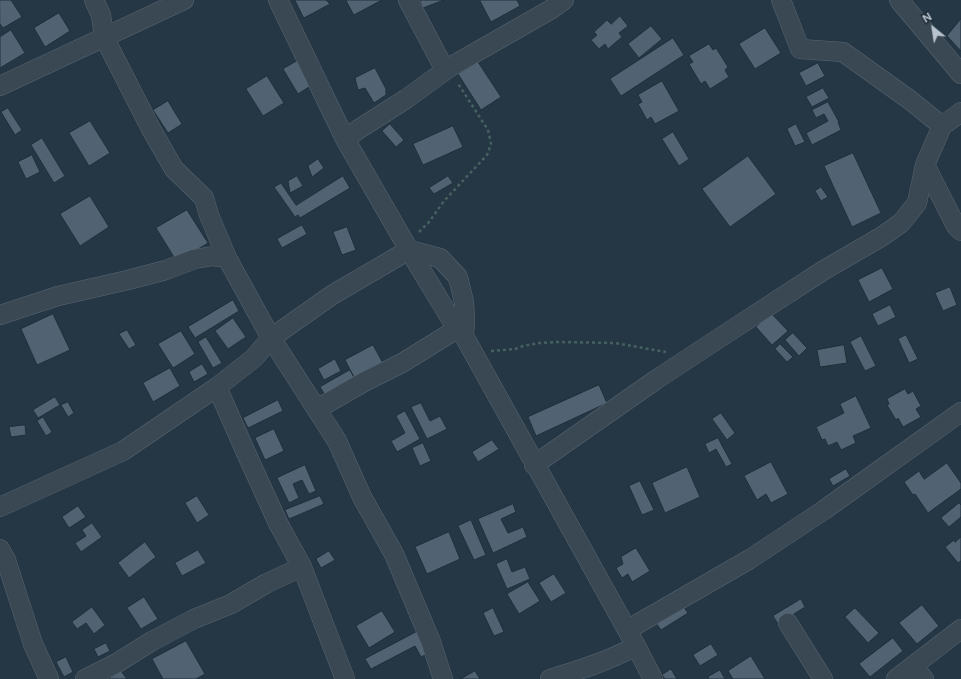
<!DOCTYPE html>
<html>
<head>
<meta charset="utf-8">
<style>
  body { margin:0 }
  #map { position:relative; width:961px; height:679px; overflow:hidden; background:#253745; font-family:"Public Sans",sans-serif }
  canvas { display:block }
  .north { position:absolute; left:913px; top:8px; width:40px; height:40px; -webkit-text-stroke:3px #1f2d39; paint-order:stroke; rotate:330deg; font-size:11px; font-weight:700; line-height:16px; text-align:center; color:#b8c3cd }
  .north::after { content:''; display:block; margin:auto; width:14px; height:18px; background:#b8c3cd; clip-path:polygon(50% 0,100% 100%,50% 72%,0 100%) }
</style>
</head>
<body>
<div id="map">
<canvas width="961" height="679"></canvas>
<div class="north">N</div>
</div>
<script>
const g = document.querySelector('canvas').getContext('2d');
g.lineJoin = 'round';
function fill(path, color) { g.fillStyle = color; g.fill(path, 'evenodd'); }
function strokePath(path, color, width, dash) { g.strokeStyle = color; g.lineWidth = width; g.lineCap = dash ? 'butt' : 'round'; g.setLineDash(dash || []); g.stroke(path); }
const building = new Path2D(`
  M0,0H11L22,17L3,28L0,24Z
  M295,0H326L330,4L304,18Z
  M346,0H382L354,15Z
  M420,0H444L423,8Z
  M481,0H517L520,6L491,22L480,1Z
  M59,13L70,31L45,47L34,28Z
  M620,16L628,26L619,33L622,37L608,49L605,44L599,49L591,40L597,35L594,32L607,20L611,24Z
  M961,19V51L947,36Z
  M651,26L662,39L639,58L628,44Z
  M765,28L781,53L755,69L739,44Z
  M11,30L25,53L0,68V37Z
  M673,38L684,55L621,96L610,79Z
  M709,44L713,50L716,48L728,67L725,70L729,77L710,89L705,81L701,84L689,64L693,62L689,56Z
  M297,61L312,85L298,94L283,69Z
  M478,62L501,97L481,110L458,74Z
  M818,63L825,76L806,86L799,73Z
  M375,68L386,89V95L374,103L365,88L358,90L355,78Z
  M267,76L284,103L263,116L246,89Z
  M662,81L679,111L655,124L651,117L647,120L638,104L642,102L638,95Z
  M823,88L829,98L812,107L806,97Z
  M168,101L182,124L168,133L153,110Z
  M828,102L839,122H838L841,130L812,145L806,133L828,121L824,114L816,118L812,110Z
  M8,108L22,130L15,135L1,112Z
  M90,121L110,153L89,166L69,133Z
  M390,124L404,140L396,147L382,131Z
  M796,124L805,142L795,146L787,129Z
  M453,126L463,147L423,165L413,144Z
  M673,132L689,159L679,166L662,139Z
  M42,138L65,176L54,183L31,145Z
  M853,153L881,213L852,227L824,166Z
  M32,155L40,172L26,179L18,162Z
  M748,156L776,194L730,227L702,189Z
  M318,159L324,168L312,177L308,166Z
  M297,176L303,186L290,193L288,181Z
  M343,176L350,188L300,218L298,215L295,217L274,187L281,183L296,205Z
  M448,176L453,183L434,194L429,188Z
  M821,187L828,197L821,201L815,191Z
  M90,196L109,227L80,246L60,214Z
  M187,210L208,243L177,262L156,228Z
  M302,225L307,234L282,248L277,239Z
  M347,227L356,250L342,255L333,232Z
  M882,268L893,289L869,302L858,280Z
  M950,287L957,305L943,311L935,293Z
  M233,300L239,311L195,338L188,327Z
  M890,305L896,317L878,326L872,314Z
  M771,313L788,331L772,345L756,327Z
  M53,314L70,350L37,365L21,329Z
  M233,318L246,337L228,349L215,331Z
  M127,330L136,345L129,349L119,334Z
  M181,331L195,354L173,368L158,344Z
  M793,333L807,348L799,356L785,340Z
  M906,335L918,359L909,363L898,339Z
  M861,336L876,366L865,371L850,342Z
  M206,337L222,363L213,368L198,342Z
  M780,344L793,357L787,362L775,349Z
  M373,345L383,363L355,379L345,360Z
  M844,345L847,363L820,367L817,350Z
  M335,359L341,371L324,380L318,369Z
  M202,364L208,374L194,382L189,372Z
  M170,368L180,386L153,402L143,383Z
  M350,370L355,379L325,395L320,387Z
  M599,385L607,403L536,436L528,417Z
  M905,389L908,394L913,391L921,406L916,409L921,417L903,427L898,418L896,420L887,405L889,404L887,399Z
  M856,396L871,428L853,436L856,443L841,450L837,442L828,446L825,439L822,440L816,427L844,413L840,404Z
  M55,397L60,405L38,418L33,410Z
  M278,400L283,411L248,428L243,418Z
  M68,402L74,413L68,417L61,405Z
  M421,403L430,421L440,416L447,429L427,439L411,407Z
  M405,411L420,439L397,452L391,441L405,433L396,416Z
  M721,413L735,433L727,440L712,419Z
  M43,417L52,432L46,436L37,421Z
  M25,425L26,435L11,437L9,427Z
  M274,429L284,451L265,460L255,438Z
  M718,438L732,464L726,467L716,449L709,453L705,444Z
  M492,440L499,449L478,462L472,452Z
  M423,443L431,461L420,466L412,448Z
  M771,462L788,494L771,503L766,494L757,500L744,476Z
  M947,463L961,483V489L928,513L915,494L913,495L904,482L919,471L924,479Z
  M305,465L316,491L309,494L302,480L293,484L299,498L289,503L277,478Z
  M687,467L700,497L665,513L652,483Z
  M846,469L850,476L833,486L829,479Z
  M640,481L654,510L642,515L629,486Z
  M197,496L209,515L197,523L185,503Z
  M320,496L324,504L289,519L285,510Z
  M959,503L961,505V517L949,527L941,518Z
  M513,504L516,512L501,519L508,533L523,527L527,537L493,553L478,519Z
  M78,506L86,517L69,528L62,517Z
  M471,520L486,555L474,560L458,526Z
  M92,523L102,537L81,552L75,543L86,536L82,530Z
  M449,532L460,559L427,574L415,547Z
  M961,537V561L958,563L945,547L954,540L955,542Z
  M145,542L156,557L129,578L118,563Z
  M636,548L650,571L632,582L628,574L622,578L616,568L623,564L621,557Z
  M198,550L206,563L182,576L175,563Z
  M329,551L335,560L321,568L316,559Z
  M507,559L512,572L525,567L530,579L507,589L496,564Z
  M554,574L566,593L551,602L539,583Z
  M528,582L540,601L519,614L507,594Z
  M144,597L158,619L141,629L127,608Z
  M801,599L805,607L778,624L773,616Z
  M922,605L939,626L917,644L899,623Z
  M683,606L688,613L661,630L656,623Z
  M92,607L105,625L94,634L86,623L77,629L72,622Z
  M493,608L504,632L494,636L483,613Z
  M855,608L879,633L868,643L845,617Z
  M382,611L395,632L369,648L356,626Z
  M420,630L431,652L421,657L415,646L371,669L365,659Z
  M893,638L903,651L870,677L859,664Z
  M186,641L205,674L196,679H163L152,659Z
  M106,643L110,651L98,657L94,649Z
  M711,644L718,655L700,666L693,655Z
  M751,656L765,679H733L728,671Z
  M66,657L73,672L64,677L56,662Z
  M671,669L677,679H665L662,675Z
  M720,670L725,679H709L708,677Z
  M121,671L127,679H108Z
  M475,671L480,679H461Z`);
fill(building, '#516272');
strokePath(building, '#212f3b', 1);
const minor = new Path2D(`
  M94,0L101,15L104,37L151,129L174,169L204,198L209,215L227,258L271,338L337,441L362,497L394,554L431,642L443,679
  M278,0L345,139L409,250L440,258L458,277L464,302L465,320L464,336L636,646L653,679
  M408,0L445,70
  M781,0L800,49L843,52L910,100L942,126
  M899,0L961,74
  M0,86L184,0
  M345,139L359,129L406,99L450,67L550,10L564,0
  M925,165L956,226L961,231
  M0,315L58,296L128,280L166,270L195,259L213,256L227,258
  M217,387L247,455L278,523L302,567L345,679
  M317,409L364,382L402,363L457,329
  M534,465L657,379L727,333L824,270L881,237L901,223L917,203L925,165L942,126L961,112
  M0,507L123,451L217,387L254,358L271,338L332,295L409,250L457,329L464,336
  M0,549L6,560L33,644L49,679
  M788,623L823,679
  M627,630L750,559L824,510L961,412
  M914,666L924,679
  M85,679L117,663L152,641L194,619L231,604L267,583L302,567
  M550,679C580,670 608,661 636,646
  M896,679L961,629`);
strokePath(minor, '#596671', 20);
strokePath(new Path2D(`
  M419,232L429,222L444,201L487,155L491,144L488,130L457,82
  M491,351L515,349L523,346L539,343L557,342L615,343L666,352`), '#466161', 2.5, [3, 3]);
strokePath(minor, '#3a4854', 19);
</script>
</body>
</html>
